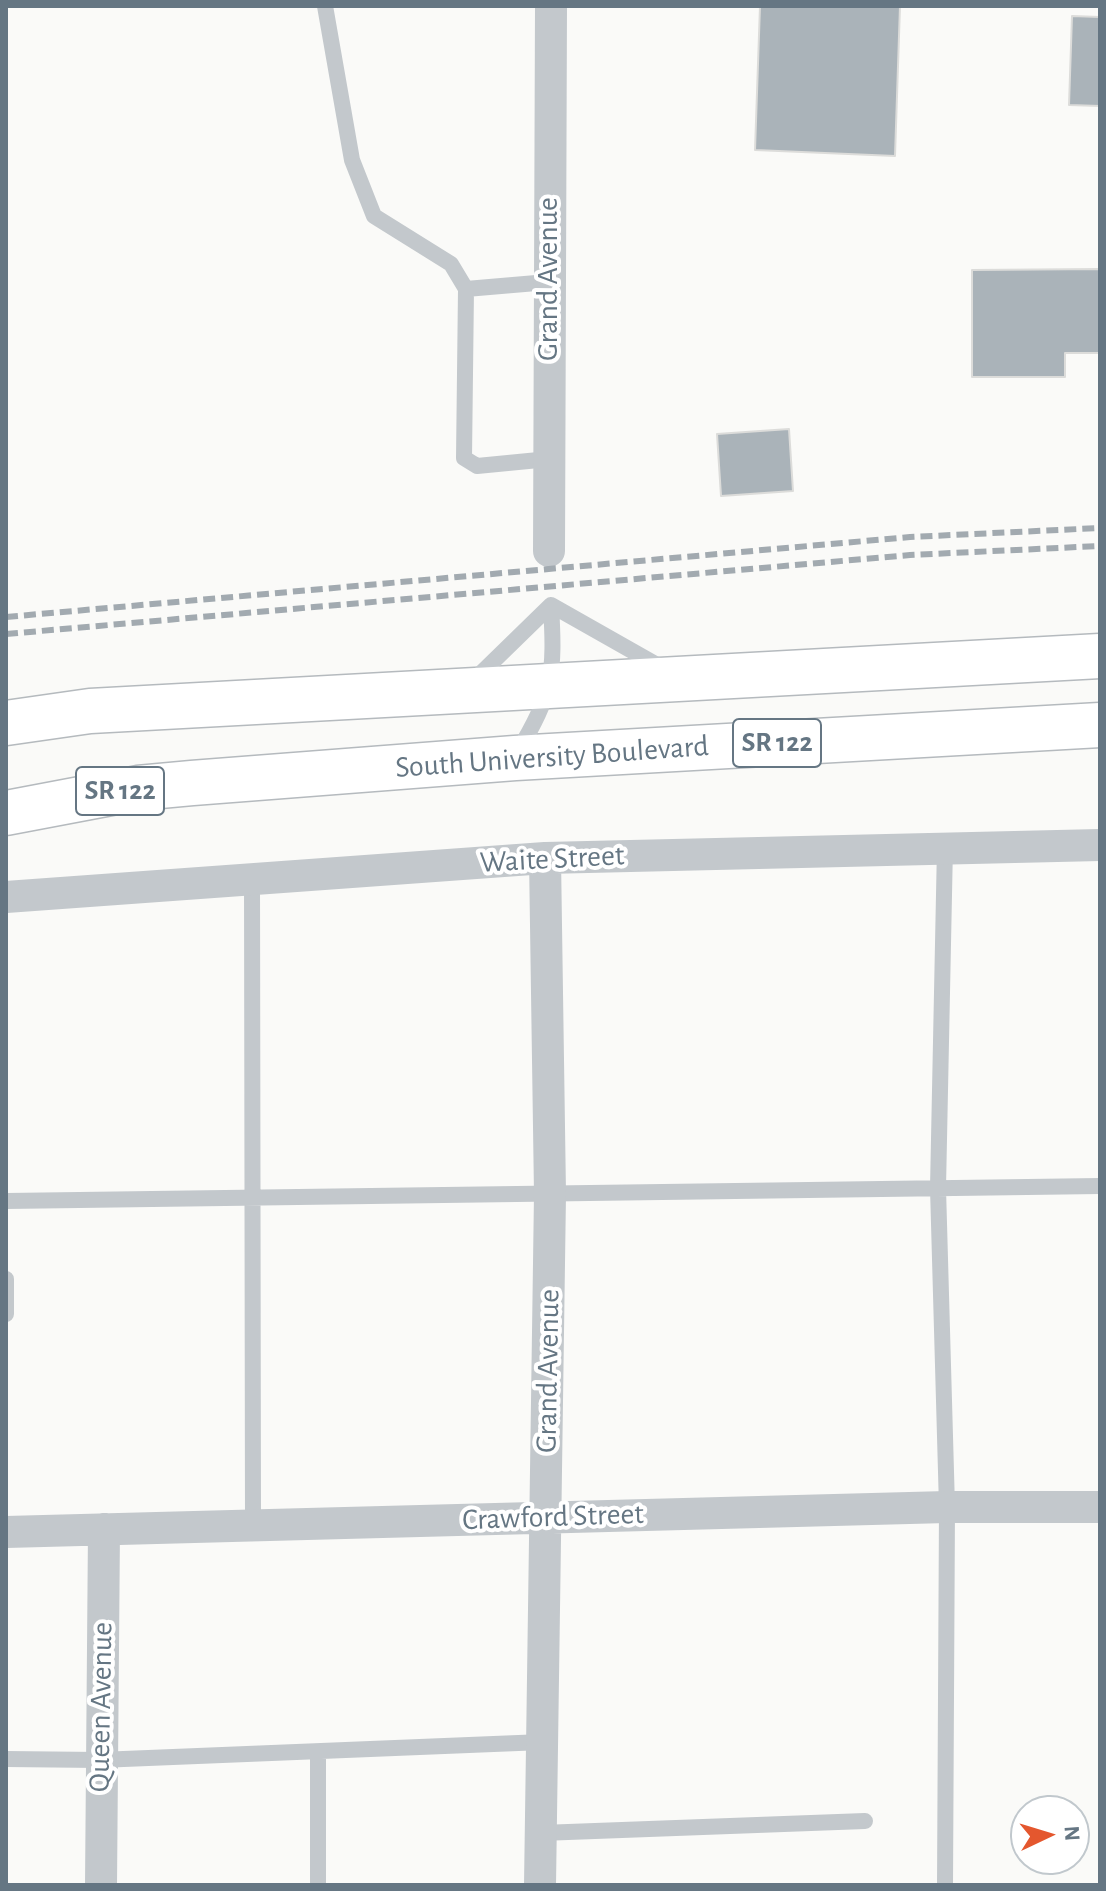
<!DOCTYPE html>
<html>
<head>
<meta charset="utf-8">
<style>
  body { margin:0 }
  #map { position:relative; width:1106px; height:1891px; overflow:hidden; background:#fafaf8; font-family:"Alegreya Sans",sans-serif }
  canvas { display:block }
  .frame { position:absolute; inset:0; border:8px solid #657683; pointer-events:none }
  .north { position:absolute; left:1010px; top:1795px; width:80px; height:80px; box-sizing:border-box; background:#fff; border:2px solid #c1c8cd; border-radius:50%; rotate:86deg; font-size:22px; font-weight:700; line-height:32px; text-align:center; color:#657683 }
  .north::after { content:''; display:block; margin:auto; width:28px; height:36px; background:#e4572e; clip-path:polygon(50% 0,100% 100%,50% 72%,0 100%) }
</style>
</head>
<body>
<div id="map">
<canvas width="1106" height="1891"></canvas>
<div class="frame"></div>
<div class="north">N</div>
</div>
<script>
const g = document.querySelector('canvas').getContext('2d');
g.lineJoin = 'round';
function fill(path, color) { g.fillStyle = color; g.fill(path, 'evenodd'); }
function strokePath(path, color, width, dash) { g.strokeStyle = color; g.lineWidth = width; g.lineCap = dash ? 'butt' : 'round'; g.setLineDash(dash || []); g.stroke(path); }
function drawText(font, color, halo, rows, align = 'center') {
  g.font = font + ' "Alegreya Sans",sans-serif'; g.lineWidth = 8; g.setLineDash([]); g.textBaseline = 'middle'; g.strokeStyle = halo; g.fillStyle = color; for (const [text, x, y, turn = 0] of rows) {
    g.save(); g.translate(x, y); g.rotate((+turn || 0) * Math.PI / 180); g.textAlign = isNaN(turn) ? turn : align; if (halo) g.strokeText(text, 0, 0); g.fillText(text, 0, 0); g.restore();
  }
}
const building = new Path2D(`
  M760,6H900L895,156L755,150Z
  M1072,16L1100,17V106L1069,105Z
  M1100,269V353H1065V377H972V270Z
  M789,429L793,491L721,496L717,434Z`);
fill(building, '#aab3b9');
strokePath(building, '#dcdcda', 2);
const primary = new Path2D(`
  M6,723L90,711L1100,656
  M6,813L138,788L192,783L515,758L1100,725`);
strokePath(primary, '#b5babe', 47);
strokePath(new Path2D(`
  M325,6L352,160L374,216L451,264L466,289L464,458L477,466L549,459
  M466,289L548,282
  M551,605L664,669
  M472,682L551,605
  M517,753C553,693 555,674 551,605
  M945,846L938,1188L947,1507L945,1885
  M252,879L253,1525
  M6,1201L1100,1186
  M6,1279V1314
  M6,1759L99,1760L543,1742
  M541,1833L865,1821
  M318,1885V1753`), '#c3c8cc', 16);
strokePath(new Path2D(`
  M549,551L551,6
  M6,897L545,858L1100,845
  M6,1532L947,1507H1100
  M101,1885L104,1529
  M540,1885L550,1194L545,858`), '#c3c8cc', 32);
strokePath(primary, '#fff', 44);
strokePath(new Path2D(`
  M6,617L910,537L1100,528
  M6,634L910,555L1100,546`), '#a2aab0', 6, [12, 6]);
for (const [x, y, w] of [
  [777,743,88],
  [120,791,88]
]) { const box = new Path2D(); box.roundRect(x - w / 2, y - 24, w, 48, 6); g.fillStyle = '#fff'; g.fill(box); strokePath(box, '#657683', 2); }
drawText('bold 28px', '#657683', null, [
  ["SR 122",777,743],
  ["SR 122",120,791]
]);
drawText('30px', '#657683', '#fff', [
  ["Grand Avenue",548,279,-90],
  ["South University Boulevard",552,757,-4],
  ["Waite Street",552,859,-3],
  ["Grand Avenue",548,1371,-89],
  ["Crawford Street",553,1517,-2],
  ["Queen Avenue",101,1707,-89]
]);
</script>
</body>
</html>
